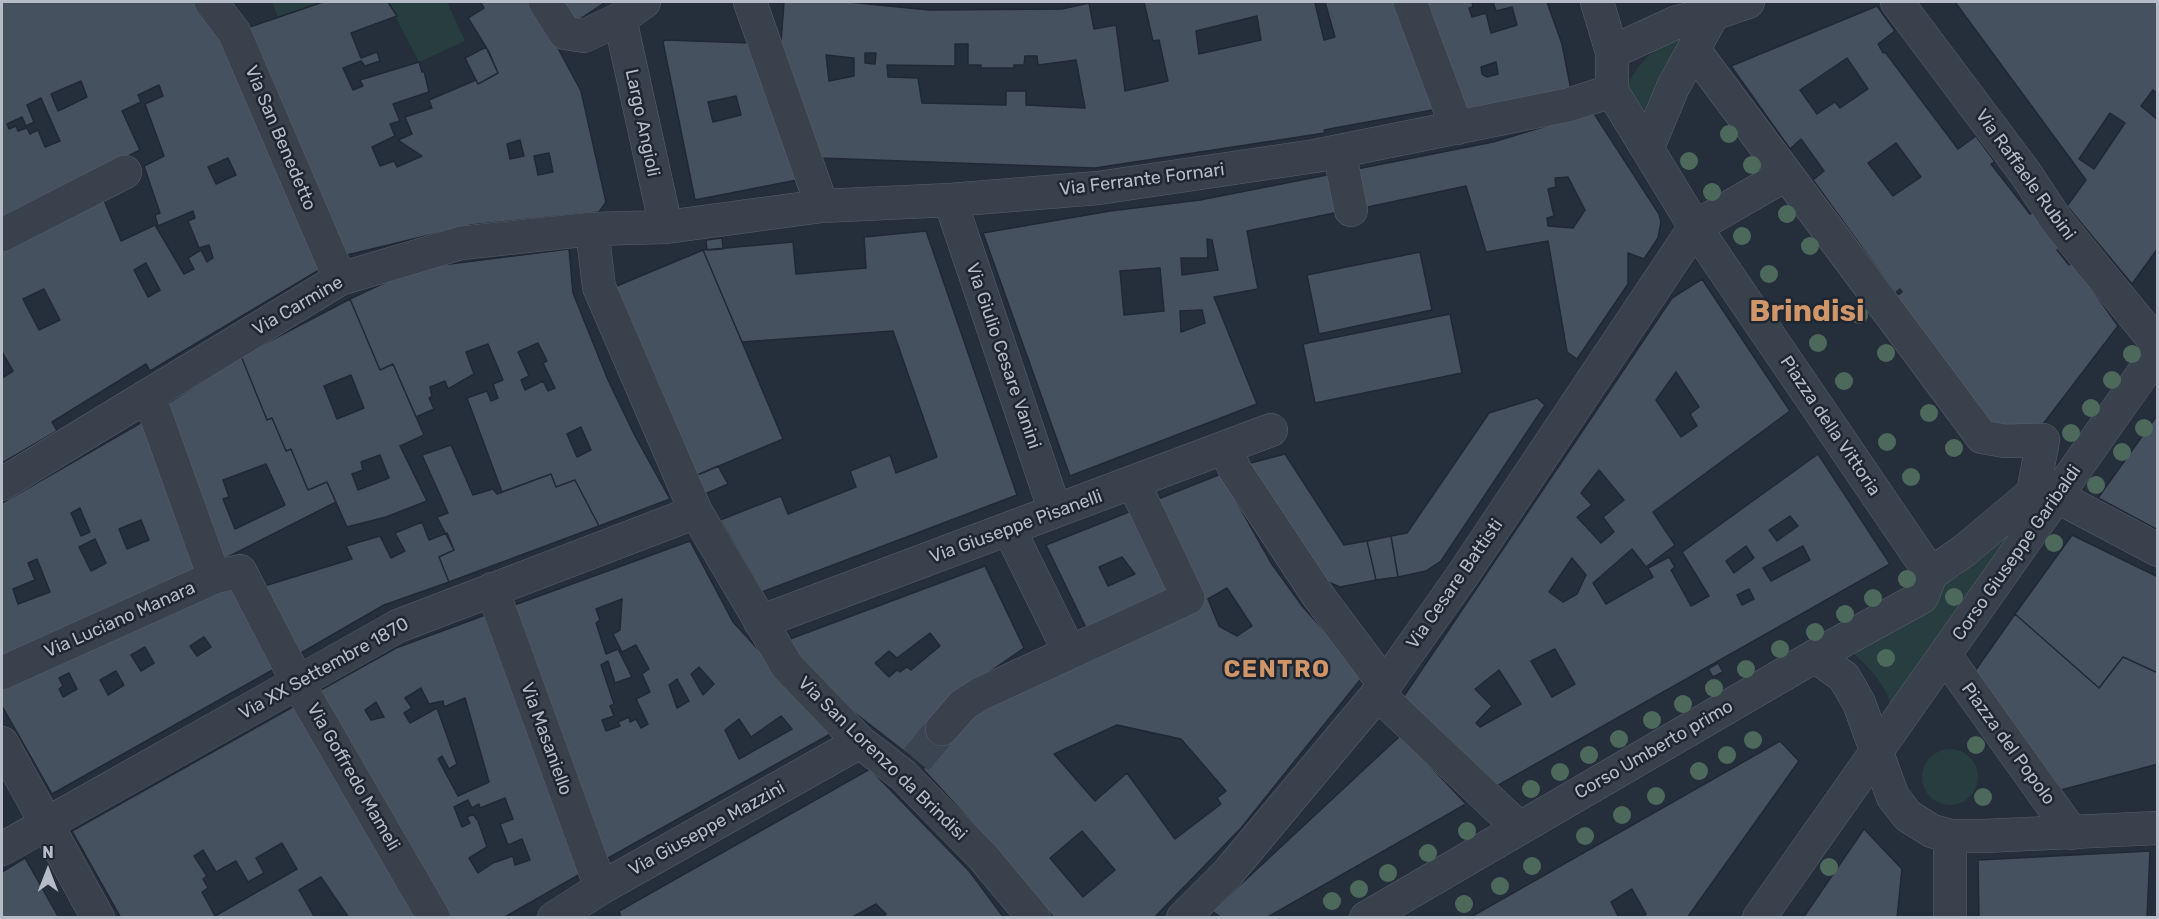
<!DOCTYPE html>
<html>
<head>
<meta charset="utf-8">
<style>
  body { margin:0 }
  #map { position:relative; width:2159px; height:919px; overflow:hidden; background:#252f3c; font-family:Rubik,sans-serif }
  canvas { display:block }
  .frame { position:absolute; inset:0; border:3px solid #b5bcc8; pointer-events:none }
  .north { position:absolute; left:18px; top:841px; width:60px; height:60px; -webkit-text-stroke:4px #1e2632; paint-order:stroke; rotate:0deg; font-size:16px; font-weight:700; line-height:24px; text-align:center; color:#b5bcc8 }
  .north::after { content:''; display:block; margin:auto; width:21px; height:27px; background:#b5bcc8; clip-path:polygon(50% 0,100% 100%,50% 72%,0 100%) }
</style>
</head>
<body>
<div id="map">
<canvas width="2159" height="919"></canvas>
<div class="frame"></div>
<div class="north">N</div>
</div>
<script>
const g = document.querySelector('canvas').getContext('2d');
g.lineJoin = 'round';
function fill(path, color) { g.fillStyle = color; g.fill(path, 'evenodd'); }
function strokePath(path, color, width, dash) { g.strokeStyle = color; g.lineWidth = width; g.lineCap = dash ? 'butt' : 'round'; g.setLineDash(dash || []); g.stroke(path); }
function drawText(font, color, halo, rows, align = 'center') {
  g.font = font + ' Rubik,sans-serif'; g.lineWidth = 5; g.setLineDash([]); g.textBaseline = 'middle'; g.strokeStyle = halo; g.fillStyle = color; for (const [text, x, y, turn = 0] of rows) {
    g.save(); g.translate(x, y); g.rotate((+turn || 0) * Math.PI / 180); g.textAlign = isNaN(turn) ? turn : align; if (halo) g.strokeText(text, 0, 0); g.fillText(text, 0, 0); g.restore();
  }
}
fill(new Path2D(`
  M272,2H323L278,17Z
  M388,2H447L465,41L419,62Z
  M1686,34L1653,92L1643,116L1632,100L1628,84C1640,60 1660,42 1686,34Z
  M2015,518L2020,520L1891,705C1884,681 1867,666 1849,649L1946,580L1960,576Z
  M1922 777a28 28 0 1 1 56 0a28 28 0 1 1-56 0Z`), '#283d3f');
const building = new Path2D(`
  M2,2H193L207,16L231,59L319,270L150,371L146,364L52,422L57,431L2,463V378L13,371L2,352V247L101,193L121,241L155,225L184,274L194,269L188,258L201,250L207,262L213,258L209,245L199,248L188,221L195,218L193,211L158,226L155,215L160,213L144,166L164,156L145,104L163,96L159,85L138,95L141,102L122,111L140,150L2,220ZM81,81L87,97L58,111L51,94ZM41,98L60,141L45,147L38,130L30,134L27,128L18,131L16,126L9,129L7,124L22,117L26,126L34,122L27,105ZM228,158L236,175L216,184L208,167ZM146,263L160,290L148,297L134,270ZM44,289L60,320L39,330L23,299Z
  M323,2H388L397,16L351,33L361,58L377,52L380,61L365,66L361,61L343,68L353,90L363,86L360,80L419,62L422,72L424,71L429,92L393,104L400,121L390,124L395,136L372,147L380,166L394,161L397,167L422,156L398,140L412,134L405,117L432,108L429,100L476,80L478,84L498,73L489,52L468,18L484,8L480,2H533L581,91L606,202L599,212L471,225L343,256L247,28ZM520,140L524,156L510,159L507,144ZM549,153L553,172L538,175L534,156Z
  M560,2H606L574,23Z
  M784,2H848L929,10L1062,9L1089,3L1094,29L1116,25L1125,91L1168,81L1159,40L1153,41L1144,2H1319L1315,3L1324,40L1335,37L1325,2H1403L1438,109L1324,130L1325,133L1095,168L820,158L781,43ZM1257,16L1261,40L1199,54L1196,31ZM955,44H968V65H981V68H1014V65H1024L1025,56H1037L1038,65L1076,60L1085,108L1026,105V91H1006V105L922,103L918,78L888,77L887,65L955,66ZM865,53H876L875,64L865,63ZM826,55L854,58V76L829,81Z
  M1419,2H1472L1473,7L1469,8L1472,17L1486,13L1491,33L1517,25L1512,7L1496,11L1493,2H1547L1562,44L1571,90L1464,115ZM1496,62L1498,74L1487,77L1482,74L1481,67Z
  M1955,2H2158V94L2153,90L2141,106L2158,120V248L2132,284L2067,206L2086,180ZM2110,113L2125,123L2094,169L2079,159Z
  M1877,6L1895,31L1878,44L1883,53L1885,52L1958,149L1976,136L1995,162L1991,164L2030,214L2034,212L2059,248L2057,250L2069,265L2073,262L2118,326L2037,432L1991,430L1891,299L1902,292L1900,289L1895,293L1813,180L1824,171L1801,139L1790,149L1731,66ZM1847,58L1868,89L1840,108L1835,102L1817,114L1800,90ZM1896,143L1921,177L1893,196L1868,163Z
  M665,40L751,43L797,180L695,200L663,42ZM736,96L741,115L713,122L708,102Z
  M486,47L498,73L478,84L465,58Z
  M1593,112L1659,214L1661,222L1658,238L1644,259L1628,253V284L1577,359L1567,352L1548,241L1486,252L1466,186L1363,208L1357,169L1493,142ZM1568,177L1585,210L1573,228L1548,226L1547,218L1554,216L1548,189L1556,187L1555,178Z
  M1332,174L1339,212L1247,231L1258,289L1214,297L1257,404L1070,476L983,233L1110,211L1200,200ZM1207,239L1212,240L1218,270L1182,275L1181,258H1208ZM1160,268L1164,311L1124,315L1120,271ZM1202,310L1205,323L1181,332L1180,311Z
  M926,231L1017,495L762,592L720,520L781,496L788,514L856,487L850,471L890,455L896,473L937,457L893,331L742,342L703,250L793,242L796,274L866,268L864,237Z
  M722,238L723,249L707,250L706,240Z
  M569,249L573,293L608,380L635,436L670,499L599,526L575,480L556,487L551,474L502,492L467,398L487,391L491,401L498,398L493,384L503,380L488,344L466,352L474,374L448,389L445,381L430,387L432,396L429,398L434,409L416,417L393,364L380,370L350,299L403,274L442,265ZM538,343L547,361L543,363L555,388L548,391L543,381L525,390L521,380L529,376L518,352ZM581,427L591,450L577,457L567,434Z
  M703,250L783,439L695,476L612,288Z
  M1420,252L1432,310L1319,334L1307,275Z
  M1702,279L1790,411L1653,512L1675,545L1646,567L1632,549L1593,583L1606,604L1653,577L1648,568L1669,557L1675,567L1671,570L1691,606L1709,596L1682,552L1818,454L1890,564L1495,787L1402,699L1672,298ZM1676,372L1699,407L1690,414L1697,426L1681,437L1656,400ZM1599,470L1624,500L1603,517L1614,532L1601,543L1577,517L1592,505L1581,493ZM1790,516L1798,526L1777,541L1769,530ZM1746,546L1754,558L1734,573L1726,561ZM1803,546L1810,560L1771,581L1763,568ZM1572,558L1586,575L1577,594L1563,602L1549,592ZM1749,589L1754,599L1742,605L1737,595ZM1555,649L1575,684L1552,697L1531,661ZM1499,670L1521,704L1480,727L1476,723L1492,706L1475,689Z
  M350,299L380,370L393,364L424,435L400,446L427,501L386,517L347,527L327,482L308,490L291,449L286,451L272,418L267,420L241,356ZM351,375L364,408L337,419L324,386ZM380,455L389,478L358,490L352,474L363,470L361,462Z
  M1450,314L1462,373L1315,403L1303,344Z
  M241,356L267,420L272,418L286,451L291,449L308,490L327,482L336,502L216,563L159,409ZM266,464L285,505L235,529L223,499L229,497L223,480Z
  M1537,398L1545,405L1441,561L1426,571L1398,577L1391,536L1407,533L1489,413Z
  M2158,414V530L2098,498Z
  M151,417L203,570L2,657V503ZM80,508L90,532L81,536L71,513ZM141,520L149,540L127,549L119,529ZM95,539L106,563L91,571L79,547ZM37,559L50,592L18,604L13,589L35,580L28,563Z
  M451,445L473,495L493,489L497,494L551,474L556,487L575,480L599,526L449,582L439,557L454,550L437,517L448,513L422,455Z
  M1285,454L1344,545L1367,541L1376,580L1340,587L1326,581L1247,464Z
  M718,466L728,484L705,494L695,476Z
  M1221,474L1271,563L1303,607L1364,675L1241,828L1154,918H1054L997,850L923,769L973,708L1186,610L1153,501ZM1227,588L1252,626L1237,636L1219,626L1208,599ZM1117,725L1181,739L1226,791L1217,798L1221,804L1175,839L1127,773L1095,801L1054,754ZM1082,831L1115,870L1083,897L1050,858Z
  M1134,510L1178,595L1090,636L1046,545ZM1122,557L1135,574L1108,586L1099,567Z
  M422,522L429,540L447,533L454,550L439,557L449,582L384,605L299,654L261,587L352,559L346,546L380,536L391,558L405,551L395,533Z
  M2072,535L2158,577V673L2123,657L2099,688L2015,614Z
  M1391,536L1398,577L1376,580L1367,541Z
  M690,541L733,622L834,732L601,862L506,608ZM622,599L620,630L613,634L622,652L636,645L649,669L642,674L650,692L636,699L648,724L641,728L636,719L630,722L629,717L618,722L620,726L606,731L602,720L614,716L610,706L614,704L601,665L608,661L615,683L632,677L618,649L606,654L596,623L600,620L596,609ZM699,667L714,684L703,695L691,674ZM677,679L689,701L677,708L669,685ZM781,716L792,729L739,759L725,730L739,719L751,737Z
  M985,566L1024,648L956,695L941,711L909,755L837,699L803,664L790,639ZM930,633L940,646L911,670L907,667L900,672L897,670L889,677L875,663L889,651L897,658Z
  M230,587L276,668L52,794L2,706V687ZM204,637L211,647L197,656L190,646ZM145,647L154,663L141,671L131,655ZM116,671L124,685L108,695L100,680ZM69,673L77,689L63,697L59,689L63,686L59,678Z
  M488,614L582,873L503,918H450L319,691L396,648ZM421,688L429,704L443,701L444,707L465,698L489,782L458,796L438,759L442,756L449,769L457,764L437,708L410,723L404,713L412,708L405,698ZM376,702L384,717L371,720L365,710ZM505,798L513,819L500,824L508,845L522,839L530,860L515,865L513,856L493,863L478,873L469,858L487,847L478,821L473,814L467,817L470,823L462,827L454,807L468,800L472,808L479,804L480,808Z
  M2015,614L2099,688L2123,657L2158,673V764L2061,790L1975,671Z
  M1718,663L1723,672L1713,677L1708,669Z
  M298,704L420,918H349L321,877L299,890L315,918H121L72,831ZM282,843L297,869L215,916L202,892L208,888L203,879L207,876L194,856L203,850L216,872L236,861L248,882L264,873L256,858Z
  M1401,735L1466,804L1266,918H1222L1212,911Z
  M1780,741L1799,761L1687,918H1644L1646,914L1632,889L1611,902L1619,918H1469Z
  M870,769L970,872L1004,918H883L886,914L876,904L851,918H621L619,911Z
  M1864,829L1902,869L1897,918H1803Z
  M2150,851L2147,918H1979L1978,860Z
  M25,858L59,918H2V872Z`);
fill(building, '#465160');
strokePath(building, '#202834', 1.5);
strokePath(new Path2D(`
  M916,760L942,729`), '#3b4451', 33, [33, 16]);
const minor = new Path2D(`
  M211,2L234,32L340,279
  M545,2L565,33L584,36L620,19L644,2
  M750,2L822,206
  M1410,2L1457,128
  M1597,2L1612,52V91L1695,227L1931,574
  M1897,2L2026,174L2057,221L2158,345
  M620,19L666,227
  M1694,50L1982,437L2005,441L2043,440L2033,493
  M1612,52L1677,22L1713,14L1748,2
  M1648,147L1673,87L1713,14
  M1339,151L1351,210
  M950,200L1055,511
  M592,229L599,287L696,512L787,666L860,742L903,775L984,858L1034,918
  M2,235L125,172
  M149,396L209,563
  M1225,448L1235,470L1319,597L1385,685
  M2,484L340,279L461,243L592,229L666,227L822,206L950,200L1098,188L1315,156L1568,105L1612,91
  M1009,529L1069,651
  M1931,574L1965,550L2033,493L2056,496L2158,550
  M492,589L601,888
  M760,622L1271,430
  M1945,655L2072,833
  M1815,656L1844,677L1859,703L1893,797L1908,816L1932,831L1950,836H1984L2158,828
  M2,673L215,577L240,571L298,683L434,918
  M1378,694L1519,828
  M942,729L963,705L980,694L1188,598L1134,484
  M2,743L98,918
  M2,849L398,626L696,512
  M554,918L601,888L860,742
  M1183,918L1228,873L1385,685L1462,576L1695,227L1785,175
  M1366,918L1815,656L1922,597L1931,574
  M1759,918L2158,352
  M1950,918V836`);
strokePath(minor, '#575f6b', 34);
strokePath(minor, '#39414d', 33);
g.fillStyle = '#4d695c';
for (const [x, y] of [
  [1729,134],
  [1689,161],
  [1752,165],
  [1712,192],
  [1787,214],
  [1742,236],
  [1810,246],
  [1769,274],
  [1859,315],
  [1818,343],
  [1886,353],
  [2132,354],
  [2112,380],
  [1844,381],
  [2091,408],
  [1929,413],
  [2144,428],
  [2071,433],
  [1887,442],
  [1954,448],
  [2122,452],
  [1911,477],
  [2096,485],
  [2054,543],
  [1907,579],
  [1954,597],
  [1873,598],
  [1845,614],
  [1815,632],
  [1780,649],
  [1886,658],
  [1746,669],
  [1714,688],
  [1683,704],
  [1652,720],
  [1619,739],
  [1753,740],
  [1976,745],
  [1589,755],
  [1727,755],
  [1699,771],
  [1560,772],
  [1531,789],
  [1656,796],
  [1983,797],
  [1622,815],
  [1467,831],
  [1585,836],
  [1428,853],
  [1532,866],
  [1829,867],
  [1388,873],
  [1500,886],
  [1359,889],
  [1332,901],
  [1464,904]
]) { g.beginPath(); g.arc(x, y, 9, 0, 2 * Math.PI); g.fill(); }
drawText('18px', '#b5bcc8', '#1e2632', [
  ["Largo Angioli",642,123,78],
  ["Via San Benedetto",280,138,67],
  ["Via Raffaele Rubini",2025,175,54],
  ["Via Ferrante Fornari",1142,180,-7],
  ["Via Carmine",298,306,-30],
  ["Via Giulio Cesare Vanini",1003,356,71],
  ["Piazza della Vittoria",1830,426,56],
  ["Via Giuseppe Pisanelli",1016,527,-20],
  ["Corso Giuseppe Garibaldi",2017,553,-55],
  ["Via Cesare Battisti",1455,584,-55],
  ["Via Luciano Manara",120,620,-24],
  ["Via XX Settembre 1870",324,669,-29],
  ["Via Masaniello",546,739,70],
  ["Piazza del Popolo",2008,744,54],
  ["Corso Umberto primo",1654,750,-30],
  ["Via San Lorenzo da Brindisi",882,759,44],
  ["Via Goffredo Mameli",353,777,60],
  ["Via Giuseppe Mazzini",707,829,-29]
]);
g.letterSpacing = '1.5px';
drawText('bold 24px', '#d09568', '#1e2632', [
  ["CENTRO",1277,670]
]);
g.letterSpacing = '0px';
drawText('bold 30px', '#d09568', '#1e2632', [
  ["Brindisi",1807,312]
]);
</script>
</body>
</html>
